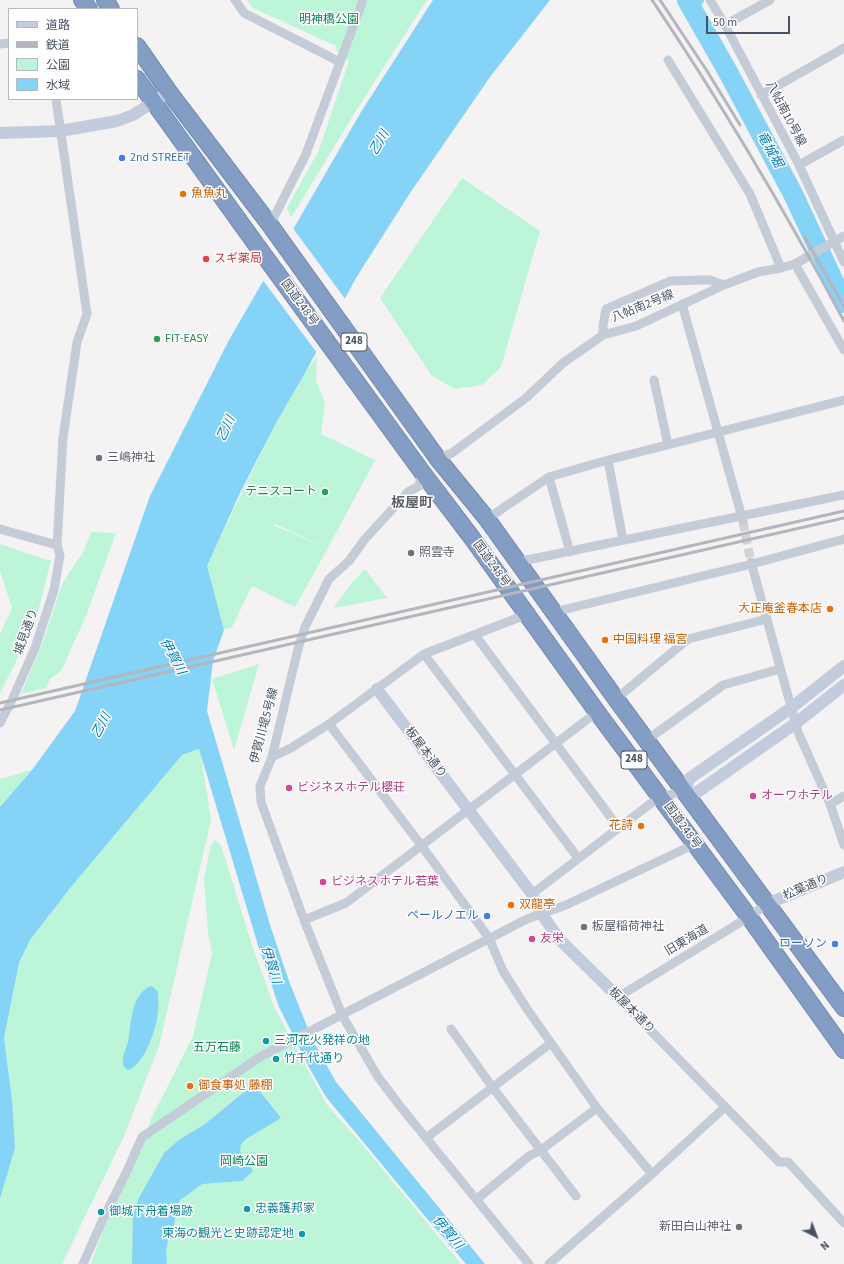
<!DOCTYPE html>
<html>
<head>
<meta charset="utf-8">
<style>
  body { margin:0 }
  #map { position:relative; width:844px; height:1264px; overflow:hidden; background:#f4f2f2; font-family:"Source Sans 3","Noto Sans JP",sans-serif }
  canvas { display:block }
  .legend { position:absolute; left:8px; top:8px; width:130px; height:92px; box-sizing:border-box; background:#fff; border:1px solid #b5bac0; margin:0; padding:5px 7px; list-style:none; font-size:12px; color:#475262 }
  .legend li { display:flex; align-items:center; gap:8px; height:20px }
  .legend b { width:20px; border:1px solid #b5bac0 }
  .north { position:absolute; left:796px; top:1216px; width:40px; height:40px; -webkit-text-stroke:3px #fff; paint-order:stroke; rotate:138deg; font-size:11px; font-weight:700; line-height:16px; text-align:center; color:#475262 }
  .north::after { content:''; display:block; margin:auto; width:14px; height:18px; background:#475262; clip-path:polygon(50% 0,100% 100%,50% 72%,0 100%) }
  .scale { position:absolute; left:706px; top:16px; width:84px; height:18px; box-sizing:border-box; border:2px solid #475262; border-top:0; padding-left:5px; font-size:12px; line-height:14px; white-space:nowrap; color:#475262; -webkit-text-stroke:3px #fff; paint-order:stroke }
</style>
</head>
<body>
<div id="map">
<canvas width="844" height="1264"></canvas>
<ul class="legend">
<li><b style="height:5px;background:#c3ccdc"></b>道路</li>
<li><b style="height:5px;background:#b3b6bd"></b>鉄道</li>
<li><b style="height:11px;background:#bdf5d8"></b>公園</li>
<li><b style="height:11px;background:#85d3f7"></b>水域</li>
</ul>
<div class="north">N</div>
<div class="scale">50 m</div>
</div>
<script>
const g = document.querySelector('canvas').getContext('2d');
g.lineJoin = 'round';
function fill(path, color) { g.fillStyle = color; g.fill(path, 'evenodd'); }
function strokePath(path, color, width, dash) { g.strokeStyle = color; g.lineWidth = width; g.lineCap = dash ? 'butt' : 'round'; g.setLineDash(dash || []); g.stroke(path); }
function drawText(font, color, halo, rows, align = 'center') {
  g.font = font + ' "Source Sans 3","Noto Sans JP",sans-serif'; g.lineWidth = 3; g.setLineDash([]); g.textBaseline = 'middle'; g.strokeStyle = halo; g.fillStyle = color; for (const [text, x, y, turn = 0] of rows) {
    g.save(); g.translate(x, y); g.rotate((+turn || 0) * Math.PI / 180); g.textAlign = isNaN(turn) ? turn : align; if (halo) g.strokeText(text, 0, 0); g.fillText(text, 0, 0); g.restore();
  }
}
fill(new Path2D(`
  M247,0H427L357,109L291,218L287,208L319,150L349,61L338,55L336,46L253,8Z
  M462,178L540,231L501,367L482,385L455,389L432,376L380,298Z
  M317,356L316,381L325,403L321,434L375,460L328,548L275,524V526L328,548L295,607L252,586L232,627L224,630L206,566L276,423L305,373Z
  M91,532L116,533L86,616L61,671L50,679L46,688L21,694L44,639L63,582L83,552Z
  M0,544L47,560H51L35,624L0,693V634L12,608L0,571Z
  M365,569L387,598L334,608L349,586Z
  M259,664L234,750L212,679Z
  M200,749L211,820L159,1046L124,1136L62,1264H0V1199L15,1148L12,1100L4,1038L19,963L30,940L71,887L182,755Z
  M32,770L0,807V779Z
  M215,840L221,845L252,945L274,1007L327,1105L361,1143L461,1264H91L106,1221L145,1140L150,1121L193,1036L212,954L208,933L204,878L211,845Z`), '#bdf5d8');
fill(new Path2D(`
  M433,0H550L490,77L410,193L356,278L305,373L276,423L240,493L207,566L224,630L213,661L207,711L271,928L289,981L312,1039L336,1082L485,1264H466L418,1208L326,1097L310,1069L279,1007L258,945L199,749L182,755L71,887L30,940L19,963L4,1038L12,1100L15,1148L0,1199V807L32,770L75,711L150,496L229,340L361,112Z
  M150,986L153,987L158,992C158,998 159,1004 158,1011C157,1027 145,1065 128,1070C125,1068 123,1066 123,1063C122,1056 126,1048 128,1042C132,1022 130,997 150,986Z
  M254,1084L281,1118L246,1139L241,1144L240,1151L253,1171L242,1181L202,1184L180,1200L176,1212L172,1239H168L167,1247L166,1248L167,1264H132L133,1216L136,1206L140,1196L164,1153L179,1140L205,1124Z`), '#85d3f7');
fill(new Path2D(`
  M292,227L346,300L317,353L262,279Z`), '#f4f2f2');
strokePath(new Path2D(`
  M690,5L698,0`), '#85d3f7', 12);
strokePath(new Path2D(`
  M687,0L728,72L793,194L844,303`), '#85d3f7', 20);
strokePath(new Path2D(`
  M743,522L751,562`), '#d1d2d5', 9, [9, 4.5]);
const highway = new Path2D(`
  M82,0L89,9
  M105,0L111,9
  M137,46L169,92L270,225L438,459L487,519L616,699L844,1008
  M137,79L255,243L422,472L472,538L597,712L749,917L844,1050`);
strokePath(highway, '#6f88b1', 18);
strokePath(new Path2D(`
  M235,0L244,13L340,62
  M710,0L725,25L799,165L844,262
  M725,25L770,0
  M0,44L9,43
  M668,60L750,194L781,268
  M761,95L844,48
  M799,165L844,140
  M270,225L306,154L363,0
  M795,264L844,350
  M682,304L743,521
  M603,335V326L606,309L670,281L701,280H710L724,285
  M654,380L668,445
  M438,459L452,453L526,398L563,363L603,335L636,326L724,285L758,272L781,268L795,264L844,236
  M608,460L623,540
  M422,472L419,486L408,492L365,539L349,561L329,579L305,627L298,649L272,757L260,786L261,802L304,920L342,1015L378,1077L400,1106L529,1264
  M549,477L570,552
  M487,519L549,477L608,460L844,400
  M0,529L57,545
  M517,562L844,495
  M751,562L798,732L830,804L844,845
  M554,612L752,564L844,539
  M475,635L618,827
  M424,654L578,858
  M616,699L688,639L767,619
  M0,723L12,700L35,648L54,590L60,555L57,545L63,438L77,342L87,314L56,99
  M329,724L421,845L489,938L503,971L527,1009L597,1108L652,1174
  M647,740L723,685L780,669
  M272,757L291,748L329,724L424,654L528,614
  M830,804L844,796
  M532,894L650,804L661,797L684,791
  M767,904L749,917L618,997L779,1162H788L844,1223
  M304,920L346,903L597,712
  M451,1029L493,1088L576,1196
  M426,1138L551,1043
  M477,1199L529,1156L541,1150L597,1108
  M83,1264L103,1219L127,1171L142,1137L260,1057L527,919L566,905L695,844
  M549,1264L652,1174L725,1107`), '#c4ccd8', 9);
strokePath(new Path2D(`
  M0,133L60,131L117,121L133,115L169,92
  M844,666L791,708L690,778L684,791L696,793L796,723L844,685
  M377,689L532,894L541,913L559,939L618,997
  M767,904L844,872`), '#c3ccdc', 12);
strokePath(highway, '#849dc5', 16);
strokePath(new Path2D(`
  M652,0C722,104 785,211 844,321
  M660,0L707,71L740,125
  M805,237L844,307
  M0,703L844,511
  M0,710L844,518`), '#b3b6bd', 3);
for (const [x, y, r, color] of [
  [122,158,4,"#3f7fe0"],
  [183,194,4,"#e8710a"],
  [206,259,4,"#e0444e"],
  [157,339,4,"#2e9e5b"],
  [99,458,4,"#6b7280"],
  [325,492,4,"#2e9e5b"],
  [411,553,4,"#6b7280"],
  [830,609,4,"#e8710a"],
  [605,640,4,"#e8710a"],
  [289,788,4,"#d1479c"],
  [753,796,4,"#d1479c"],
  [641,826,4,"#e8710a"],
  [323,882,4,"#d1479c"],
  [511,905,4,"#e8710a"],
  [487,916,4,"#3f7fe0"],
  [584,927,4,"#6b7280"],
  [532,939,4,"#d1479c"],
  [835,944,4,"#3f7fe0"],
  [266,1041,4,"#0f9aa8"],
  [276,1059,4,"#0f9aa8"],
  [190,1086,4,"#e8710a"],
  [247,1209,4,"#0f9aa8"],
  [101,1212,4,"#0f9aa8"],
  [739,1227,4,"#6b7280"],
  [302,1234,4,"#0f9aa8"]
]) { const dot = new Path2D(); dot.arc(x, y, r, 0, 2 * Math.PI); g.fillStyle = color; g.fill(dot); strokePath(dot, '#fff', 1.5); }
for (const [x, y, w] of [
  [354,342,26],
  [634,760,26]
]) { const box = new Path2D(); box.roundRect(x - w / 2, y - 9, w, 18, 3); g.fillStyle = '#fff'; g.fill(box); strokePath(box, '#475262', 1); }
drawText('bold 11px', '#475262', null, [
  ["248",354,342],
  ["248",634,760]
]);
drawText('12px', '#0c8254', '#fff', [
  ["明神橋公園",329,20],
  ["五万石藤",217,1048],
  ["岡崎公園",244,1162]
]);
drawText('12px', '#475262', '#fff', [
  ["八帖南10号線",785,114,62],
  ["国道248号",299,303,54],
  ["八帖南2号線",643,307,-22],
  ["国道248号",491,564,54],
  ["城見通り",27,632,-70],
  ["伊賀川堤5号線",265,726,-75],
  ["板屋本通り",425,753,53],
  ["国道248号",682,826,54],
  ["松葉通り",806,888,-23],
  ["旧東海道",687,941,-31],
  ["板屋本通り",631,1011,45]
]);
drawText('12px', '#366cbe', '#fff', [
  ["2nd STREET",130,158,"left"],
  ["ペールノエル",479,916],
  ["ローソン",827,944]
], 'right');
drawText('12px', '#c56008', '#fff', [
  ["魚魚丸",191,194],
  ["大正庵釜春本店",822,609,"right"],
  ["中国料理 福宮",613,640],
  ["花詩",633,826,"right"],
  ["双龍亭",519,905],
  ["御食事処 藤棚",198,1086]
], 'left');
drawText('12px', '#be3a42', '#fff', [
  ["スギ薬局",214,259]
], 'left');
drawText('12px', '#27864d', '#fff', [
  ["FIT-EASY",165,339],
  ["テニスコート",317,492,"right"]
], 'left');
drawText('12px', '#5b616d', '#fff', [
  ["三嶋神社",107,458],
  ["照雲寺",419,553],
  ["板屋稲荷神社",592,927],
  ["新田白山神社",731,1227,"right"]
], 'left');
drawText('12px', '#b23c85', '#fff', [
  ["ビジネスホテル櫻荘",297,788],
  ["オーワホテル",761,796],
  ["ビジネスホテル若葉",331,882],
  ["友栄",540,939]
], 'left');
drawText('12px', '#0d838f', '#fff', [
  ["三河花火発祥の地",274,1041],
  ["竹千代通り",284,1059],
  ["忠義護邦家",255,1209],
  ["御城下舟着場跡",109,1212],
  ["東海の観光と史跡認定地",294,1234,"right"]
], 'left');
drawText('italic 13px', '#017bb3', '#fff', [
  ["乙川",380,143,-60],
  ["竜城堀",769,150,61],
  ["乙川",227,429,-65],
  ["伊賀川",172,657,62],
  ["乙川",102,726,-62],
  ["伊賀川",270,965,73],
  ["伊賀川",447,1233,50]
]);
drawText('bold 14px', '#5d6168', '#fff', [
  ["板屋町",412,504]
]);
</script>
</body>
</html>
